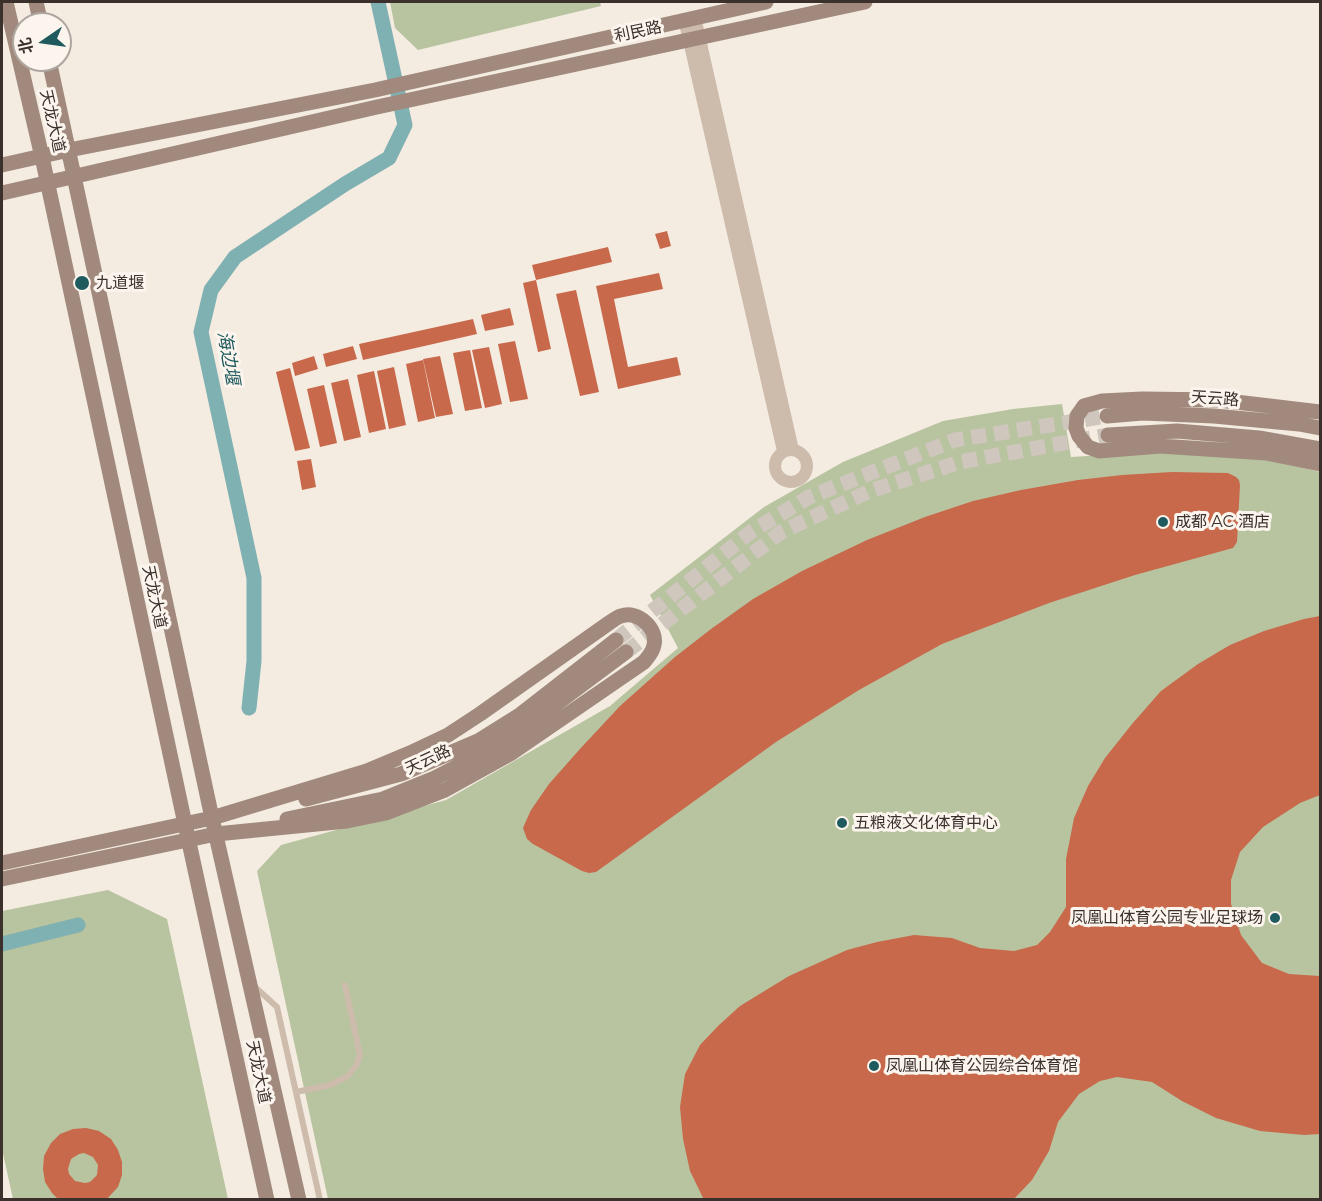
<!DOCTYPE html>
<html>
<head>
<meta charset="utf-8">
<style>
  body { margin:0 }
  #map { position:relative; width:1322px; height:1201px; overflow:hidden; background:#f4ebe1; font-family:Montserrat,"Noto Sans SC",sans-serif }
  canvas { display:block }
  .frame { position:absolute; inset:0; border:3px solid #3b302b; pointer-events:none }
  .north { position:absolute; left:12px; top:12px; width:60px; height:60px; box-sizing:border-box; background:#fbf5ee; border:2px solid #aea6a0; border-radius:50%; rotate:257deg; font-size:16px; font-weight:700; line-height:24px; text-align:center; color:#3b302b }
  .north::after { content:''; display:block; margin:auto; width:21px; height:27px; background:#1f5a5e; clip-path:polygon(50% 0,100% 100%,50% 72%,0 100%) }
</style>
</head>
<body>
<div id="map">
<canvas width="1322" height="1201"></canvas>
<div class="frame"></div>
<div class="north">北</div>
</div>
<script>
const g = document.querySelector('canvas').getContext('2d');
g.lineJoin = 'round';
function fill(path, color) { g.fillStyle = color; g.fill(path, 'evenodd'); }
function strokePath(path, color, width, dash) { g.strokeStyle = color; g.lineWidth = width; g.lineCap = dash ? 'butt' : 'round'; g.setLineDash(dash || []); g.stroke(path); }
function drawText(font, color, halo, rows, align = 'center') {
  g.font = font + ' Montserrat,"Noto Sans SC",sans-serif'; g.lineWidth = 6; g.setLineDash([]); g.textBaseline = 'middle'; g.strokeStyle = halo; g.fillStyle = color; for (const [text, x, y, turn = 0] of rows) {
    g.save(); g.translate(x, y); g.rotate((+turn || 0) * Math.PI / 180); g.textAlign = isNaN(turn) ? turn : align; if (halo) g.strokeText(text, 0, 0); g.fillText(text, 0, 0); g.restore();
  }
}
fill(new Path2D(`
  M390,2H600L601,6L418,50L395,28Z
  M1062,404L1071,457L1121,454L1205,452L1262,458L1320,472V1199H328L257,871L281,845L446,800L610,706L678,648L650,595L764,507L843,462L943,421L1013,409Z
  M108,890L167,919L228,1199H13L2,1149V911Z`), '#b8c4a0');
strokePath(new Path2D(`
  M249,708L254,661V578L201,332L211,290L235,257L345,184L389,158L405,125L378,2
  M2,944L78,925`), '#7fb0b2', 15);
fill(new Path2D(`
  M667,231L671,246L660,249L655,234Z
  M608,247L612,262L536,280L532,265Z
  M659,273L663,289L614,299L619,324L628,367L677,357L681,375L618,389L596,286Z
  M536,280L551,349L538,352L523,283Z
  M576,290L599,392L580,396L556,294Z
  M510,308L514,325L485,331L481,315Z
  M473,319L477,334L363,360L359,344Z
  M515,341L528,399L510,402L498,344Z
  M353,346L357,359L326,367L323,354Z
  M489,347L502,404L485,408L472,350Z
  M470,350L482,408L465,411L453,353Z
  M314,356L318,369L295,376L292,363Z
  M440,356L453,414L436,417L423,359Z
  M423,360L435,418L418,422L406,364Z
  M394,367L406,425L389,429L377,371Z
  M290,368L310,448L295,451L276,372Z
  M374,371L386,429L369,433L357,375Z
  M348,379L361,437L344,441L331,383Z
  M324,385L337,443L320,447L307,389Z
  M311,459L316,487L302,490L297,461Z
  M1172,472L1228,473L1236,477L1239,480L1240,485L1237,542L1233,548L1135,575L1049,603L942,644L859,690L776,742L596,872L589,873L582,871L533,844L527,839L523,828L526,821L531,810L549,784L579,750L620,706L675,657L711,629L753,599L802,571L867,540L925,517L973,501L1021,490L1078,480L1122,475Z
  M1320,616V795L1300,803L1263,827L1240,852L1231,880V904L1241,935L1262,963L1289,974L1320,976V1134L1304,1135L1260,1131L1216,1118L1182,1101L1152,1082L1117,1077L1100,1081L1079,1094L1058,1122L1049,1151L1032,1180L1013,1200H704L690,1171L683,1139L680,1107L685,1074L700,1045L718,1026L740,1006L789,976L847,950L877,942L914,935L952,938L980,948L1014,951L1037,945L1050,932L1066,907V859L1074,818L1088,786L1105,758L1132,724L1161,691L1198,664L1230,645L1264,631L1304,619Z
  M86,1128L99,1131L111,1139L118,1150L122,1162V1175L118,1187L106,1200H59L52,1193L45,1182L43,1169L44,1156L51,1143L60,1134L73,1129ZM84,1153L93,1157L98,1165L97,1175L90,1182L85,1183L75,1181L69,1174L68,1169L71,1159L79,1154Z`), '#c8694b');
strokePath(new Path2D(`
  M616,640L752,531L809,497L955,440L1107,416
  M626,652L781,532L870,491L960,462L1108,435`), '#cfc6bd', 15, [15, 8]);
strokePath(new Path2D(`
  M255,987L277,1007L320,1200
  M296,1092L330,1085L348,1076L356,1066L360,1055L345,985`), '#cdbbac', 6);
strokePath(new Path2D(`
  M695,17L793,450
  M684,19L783,451
  M775 466a16 16 0 1 1 32 0a16 16 0 1 1-32 0Z`), '#cdbbac', 12);
strokePath(new Path2D(`
  M6,2L42,157L185,824L267,1200
  M36,2L41,24
  M49,60L212,818L299,1200
  M2,165L69,150L375,90L766,2
  M2,193L377,107L865,2
  M1320,412L1219,400L1142,399L1102,401L1084,406L1077,416L1076,428L1079,436L1088,447L1099,451L1160,446L1266,453L1320,464
  M1107,416L1143,413L1214,416L1299,424L1320,428
  M1108,435L1177,431L1259,438L1320,449
  M306,799L401,774L478,741L521,714L616,640
  M287,819L383,799L435,778L508,740L626,652
  M2,863L212,818L367,771L410,753L448,735L480,714L609,623C612,621 617,617 621,616C638,610 658,629 654,645C653,652 648,657 644,662L510,754L445,790L386,813L347,821L216,834L2,879`), '#a18a7d', 15);
for (const [x, y, r, color] of [
  [82,283,8,"#1f5a5e"],
  [1163,522,6,"#1f5a5e"],
  [842,823,6,"#1f5a5e"],
  [1275,918,6,"#1f5a5e"],
  [874,1066,6,"#1f5a5e"]
]) { const dot = new Path2D(); dot.arc(x, y, r, 0, 2 * Math.PI); g.fillStyle = color; g.fill(dot); strokePath(dot, '#fbf5ee', 2); }
drawText('16px', '#3b302b', '#fbf5ee', [
  ["利民路",638,32,-12],
  ["天龙大道",52,121,77],
  ["天云路",1215,399,4],
  ["天龙大道",154,597,78],
  ["天云路",428,760,-25],
  ["天龙大道",258,1072,78]
]);
drawText('16px', '#3b302b', '#fbf5ee', [
  ["九道堰",96,283],
  ["成都 AC 酒店",1175,522],
  ["五粮液文化体育中心",854,823],
  ["凤凰山体育公园专业足球场",1263,918,"right"],
  ["凤凰山体育公园综合体育馆",886,1066]
], 'left');
drawText('italic 18px', '#1f5a5e', '#fbf5ee', [
  ["海边堰",228,358,80]
]);
</script>
</body>
</html>
